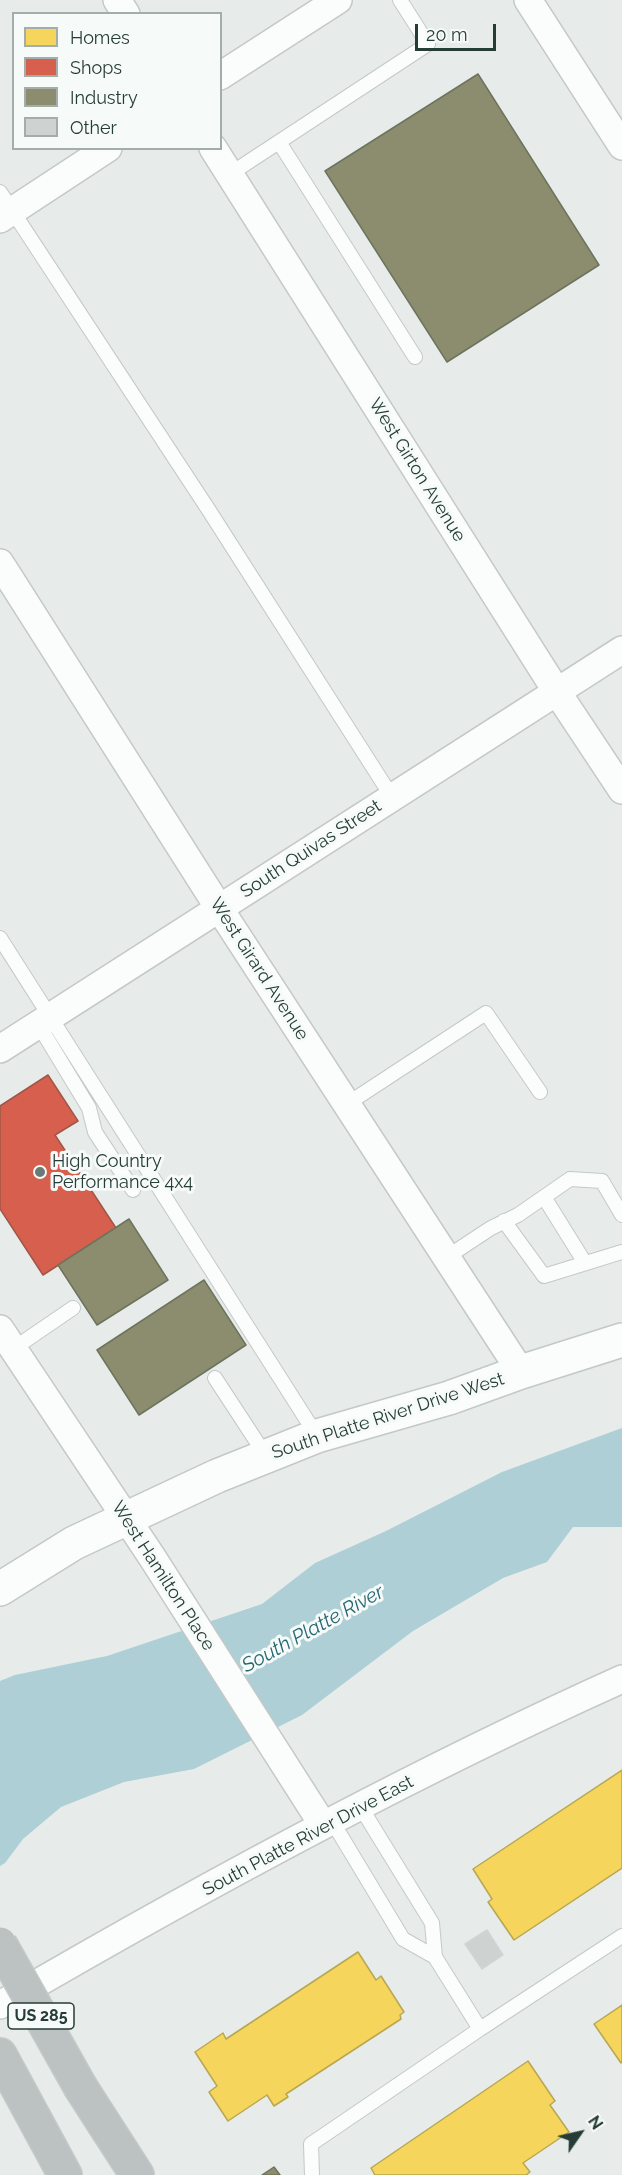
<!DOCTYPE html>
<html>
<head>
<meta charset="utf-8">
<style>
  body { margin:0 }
  #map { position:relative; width:622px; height:2175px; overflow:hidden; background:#e7ecea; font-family:Raleway,sans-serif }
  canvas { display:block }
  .legend { position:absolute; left:12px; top:12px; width:210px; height:138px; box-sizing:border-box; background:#f6faf8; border:2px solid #a3aeab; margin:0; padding:8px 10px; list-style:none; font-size:18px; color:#263d37 }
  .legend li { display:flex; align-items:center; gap:12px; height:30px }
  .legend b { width:30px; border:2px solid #a3aeab }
  .north { position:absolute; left:550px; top:2103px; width:60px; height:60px; -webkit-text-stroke:4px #f6faf8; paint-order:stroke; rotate:56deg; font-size:16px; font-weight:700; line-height:24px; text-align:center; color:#263d37 }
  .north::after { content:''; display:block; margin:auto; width:21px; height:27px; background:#263d37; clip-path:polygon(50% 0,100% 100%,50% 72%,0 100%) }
  .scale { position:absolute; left:415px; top:24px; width:81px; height:27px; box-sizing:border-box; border:3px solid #263d37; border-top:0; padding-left:8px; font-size:18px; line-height:21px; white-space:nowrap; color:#263d37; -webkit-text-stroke:4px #f6faf8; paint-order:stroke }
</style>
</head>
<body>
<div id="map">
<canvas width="622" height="2175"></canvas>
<ul class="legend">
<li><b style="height:16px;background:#f6d55c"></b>Homes</li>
<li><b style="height:16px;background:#d6604d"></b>Shops</li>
<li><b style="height:16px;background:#8c8c6e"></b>Industry</li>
<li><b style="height:16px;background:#ced3d1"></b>Other</li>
</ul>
<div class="north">N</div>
<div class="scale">20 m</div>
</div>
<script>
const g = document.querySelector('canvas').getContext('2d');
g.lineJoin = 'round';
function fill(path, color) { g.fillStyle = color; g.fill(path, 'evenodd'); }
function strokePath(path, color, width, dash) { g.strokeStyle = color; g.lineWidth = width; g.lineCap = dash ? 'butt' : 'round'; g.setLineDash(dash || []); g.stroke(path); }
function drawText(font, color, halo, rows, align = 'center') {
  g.font = font + ' Raleway,sans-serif'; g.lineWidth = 6; g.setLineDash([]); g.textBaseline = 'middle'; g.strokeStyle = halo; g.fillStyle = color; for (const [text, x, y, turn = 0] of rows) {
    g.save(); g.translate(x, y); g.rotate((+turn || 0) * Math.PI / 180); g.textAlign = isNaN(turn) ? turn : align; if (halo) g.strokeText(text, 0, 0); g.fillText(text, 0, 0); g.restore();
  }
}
fill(new Path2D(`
  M622,1428V1527H573L547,1562L503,1578L413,1631L302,1715L194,1769L124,1782L61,1807L23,1839L5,1863L0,1866V1681L15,1675L107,1656L262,1604L315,1563L386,1531L502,1472Z`), '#adcfd5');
const homes = new Path2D(`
  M622,1770V1868L514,1940L488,1902L492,1899L473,1869Z
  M358,1952L376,1980L381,1976L404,2012L400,2015L401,2019L286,2094L288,2097L274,2106L267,2095L228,2121L209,2092L217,2086L195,2052L223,2033L226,2039Z
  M622,2005V2062L621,2063L594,2024Z
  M528,2061L555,2101L550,2105L569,2132L523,2163L530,2172L526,2175H375L371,2168Z`);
fill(homes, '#f6d55c');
strokePath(homes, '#b8a751', 1.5);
const shops = new Path2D(`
  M48,1075L78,1121L55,1135L116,1228L43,1275L0,1209V1106Z`);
fill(shops, '#d6604d');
strokePath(shops, '#a15646', 1.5);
const industry = new Path2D(`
  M478,74L599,265L447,362L325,171Z
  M129,1219L168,1280L97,1325L58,1265Z
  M204,1280L246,1345L139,1415L97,1350Z
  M274,2167L280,2175H262Z`);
fill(industry, '#8c8c6e');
strokePath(industry, '#6d745e', 1.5);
const building = new Path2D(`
  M487,1930L503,1955L482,1969L465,1944Z`);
fill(building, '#ced3d1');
strokePath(building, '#d0d5d3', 1.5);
const lane = new Path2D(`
  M279,142L415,357
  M230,174L428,44L400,0
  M0,192L210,512L392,797
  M0,938L317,1436
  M38,1024L89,1108L95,1132L133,1190
  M347,1104L486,1013L540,1092
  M544,1197L585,1263
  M504,1221L544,1276L622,1252
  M447,1257L491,1228L518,1215L570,1179L602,1181L622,1215
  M13,1349L73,1308
  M215,1378L266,1456
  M332,1821L403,1939L435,1957L432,1923L360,1806
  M435,1957L480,2029L622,1936
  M312,2175L311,2144L480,2029`);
const street = new Path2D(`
  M117,0L126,14
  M528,0L622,146
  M220,76L338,0
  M213,148L557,692L622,790
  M0,219L108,148
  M0,563L219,908L521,1372
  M0,1049L622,650
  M0,1329L152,1557L323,1825
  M0,2005C202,1887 409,1775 622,1679`);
const secondary = new Path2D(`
  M0,1589L74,1543L217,1476L317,1436L449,1398L521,1372L622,1340`);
const highway = new Path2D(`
  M0,2055L65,2175
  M81,2088L137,2175`);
strokePath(lane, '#c4c9c7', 16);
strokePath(street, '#c4c9c7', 30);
strokePath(secondary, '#c3c9c7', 36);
strokePath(highway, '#c3cac8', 36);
strokePath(lane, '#fbfcfc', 14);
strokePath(street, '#fbfcfc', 27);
strokePath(secondary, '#fbfcfc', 33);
strokePath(highway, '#bcc2c1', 33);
const highwayBridge = new Path2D(`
  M0,1944L81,2088`);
strokePath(highwayBridge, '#c3cac8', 36, []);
strokePath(highwayBridge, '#bcc2c1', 33);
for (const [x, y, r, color] of [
  [40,1172,6,"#6a7a76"]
]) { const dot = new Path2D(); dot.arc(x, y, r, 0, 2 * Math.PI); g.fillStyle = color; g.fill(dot); strokePath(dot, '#f6faf8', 2); }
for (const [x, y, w] of [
  [41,2016,66]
]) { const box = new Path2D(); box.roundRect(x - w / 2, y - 13, w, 26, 4.5); g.fillStyle = '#f6faf8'; g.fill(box); strokePath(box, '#263d37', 1.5); }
drawText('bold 16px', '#263d37', null, [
  ["US 285",41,2016]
]);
drawText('18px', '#263d37', '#f6faf8', [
  ["West Girton Avenue",417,470,58],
  ["South Quivas Street",311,849,-33],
  ["West Girard Avenue",259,969,57],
  ["South Platte River Drive West",388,1416,-18],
  ["West Hamilton Place",163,1576,57],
  ["South Platte River Drive East",308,1836,-28]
]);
drawText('18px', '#263d37', '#f6faf8', [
  ["High Country",52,1162],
  ["Performance 4x4",52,1183]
], 'left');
drawText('italic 20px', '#266773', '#f6faf8', [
  ["South Platte River",313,1629,-29]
]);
</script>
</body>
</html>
